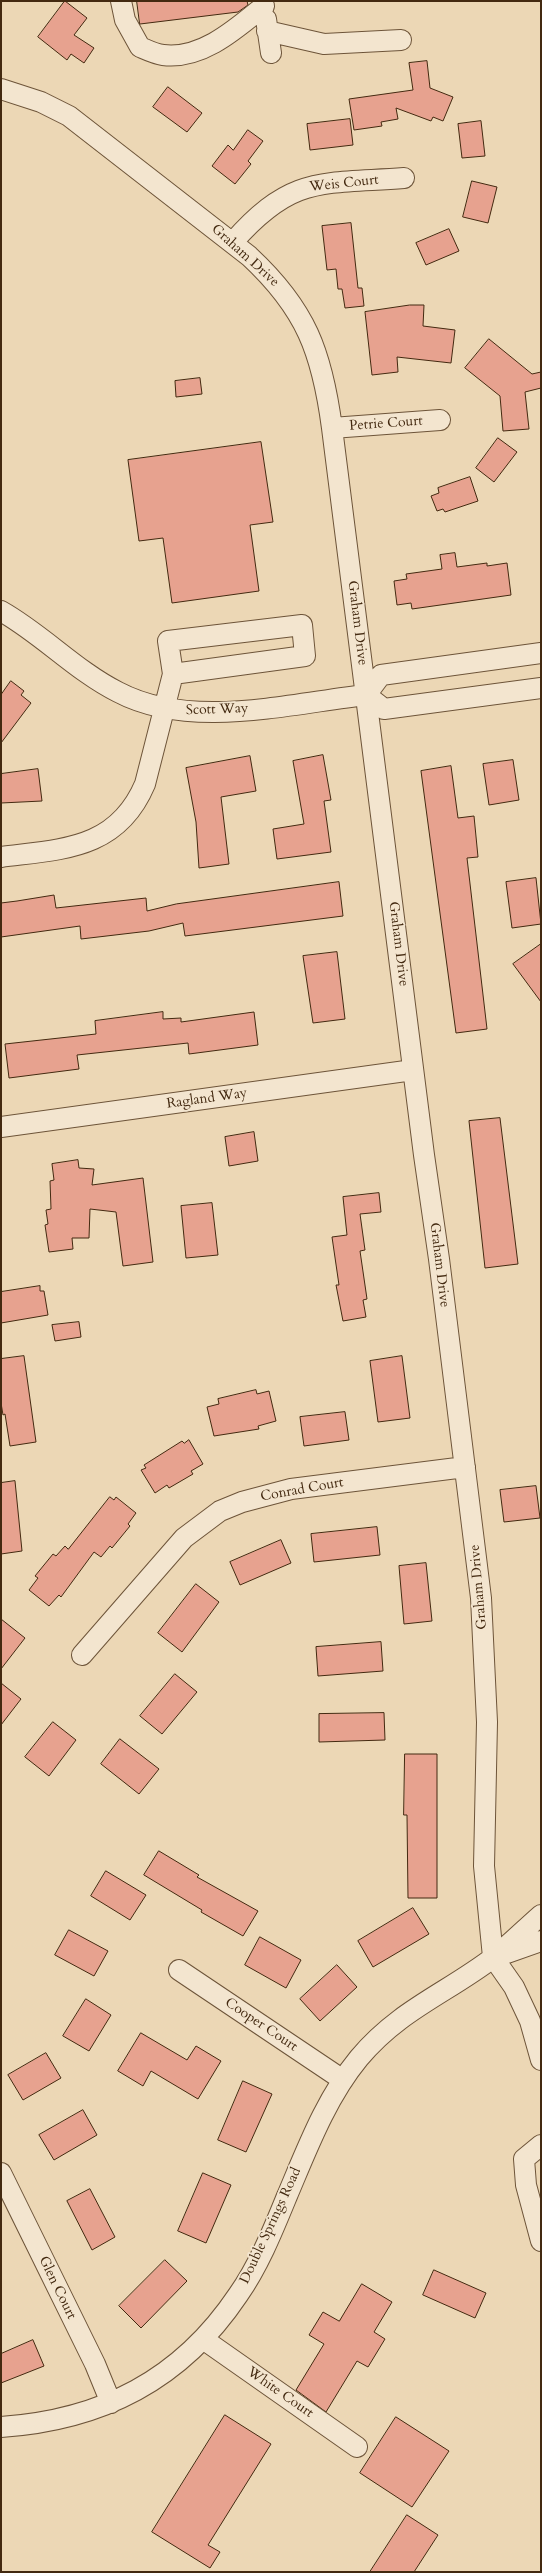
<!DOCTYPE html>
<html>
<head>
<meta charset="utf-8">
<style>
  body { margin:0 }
  #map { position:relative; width:542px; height:2573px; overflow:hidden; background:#ecd7b5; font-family:Cardo,serif }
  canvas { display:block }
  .frame { position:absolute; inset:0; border:2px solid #432910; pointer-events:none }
</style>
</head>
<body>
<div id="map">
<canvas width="542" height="2573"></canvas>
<div class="frame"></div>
</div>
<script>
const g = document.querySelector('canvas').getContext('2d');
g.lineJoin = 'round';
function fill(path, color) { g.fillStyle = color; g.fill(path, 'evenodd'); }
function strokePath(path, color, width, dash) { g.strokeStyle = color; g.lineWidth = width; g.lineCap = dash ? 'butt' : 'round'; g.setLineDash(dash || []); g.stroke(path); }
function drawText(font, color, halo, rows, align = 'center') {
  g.font = font + ' Cardo,serif'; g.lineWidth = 3.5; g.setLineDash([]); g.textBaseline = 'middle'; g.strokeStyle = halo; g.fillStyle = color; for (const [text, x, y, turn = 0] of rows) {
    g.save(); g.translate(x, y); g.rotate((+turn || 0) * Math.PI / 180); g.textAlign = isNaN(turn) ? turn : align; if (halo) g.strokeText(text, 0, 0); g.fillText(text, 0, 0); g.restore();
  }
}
const building = new Path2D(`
  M65,1L87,18L74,35L94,48L84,63L71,54L67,60L38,37Z
  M137,1H247L248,5L238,12L140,24Z
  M427,61L430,88L453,97L443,121L433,117L431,121L396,108L398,119L381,122L382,126L354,130L349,99L413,90L409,63Z
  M168,87L202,113L187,132L153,107Z
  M350,119L353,145L310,150L307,124Z
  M481,121L485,156L462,158L458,124Z
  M248,130L263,141L248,161L251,164L235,184L212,166L228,145L233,150Z
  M472,181L497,187L488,223L463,217Z
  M351,223L358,288H362L364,306L345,308L342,289H338L336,269L327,270L322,226Z
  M449,229L459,251L426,265L416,243Z
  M410,305H424L423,326L455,330L451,363L397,357L398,372L372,375L365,312Z
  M489,339L532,374L541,372V388L525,392L529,429L503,431L500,396L465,368Z
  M200,378L202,394L176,397L175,381Z
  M498,438L517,452L494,482L476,468Z
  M261,442L273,522L250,525L259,591L172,603L163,538L139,541L128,460Z
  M470,477L478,501L445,512L443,509L437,511L431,496L439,493L438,488Z
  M455,553L457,567L487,563V566L507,563L511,595L412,609L411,603L397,605L394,581L407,579L406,574L442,569L440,555Z
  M11,681L24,691L21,695L31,703L1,743V695Z
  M323,755L331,800L324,801L331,852L277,859L273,829L304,824L293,761Z
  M250,756L256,791L221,797L229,864L199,868L196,822L186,768Z
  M513,760L519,800L489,805L483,764Z
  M451,766L458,818L474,816L478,857L467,858L487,1029L456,1033L421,771Z
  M38,769L42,801L1,803V774Z
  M536,878L541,924L512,928L506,882Z
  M339,882L343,916L185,936L183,923L149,931L81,939L80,926L1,937V903L17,901L54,895L56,908L146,898L147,911L176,904Z
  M541,944V1002L513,964Z
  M337,952L345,1019L313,1023L303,956Z
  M163,1012V1019L181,1018V1022L254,1012L258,1045L189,1054L188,1043L77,1055L79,1069L9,1078L5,1044L96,1034L95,1021Z
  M500,1118L518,1264L485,1268L469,1121Z
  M254,1132L258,1161L229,1166L225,1137Z
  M78,1160L79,1168L94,1169L92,1185L143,1178L153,1262L123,1266L116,1212L90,1209L89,1238H72L73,1249L49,1252L45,1225L48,1224L46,1210L51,1209L50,1181L54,1180L52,1164Z
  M379,1193L381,1212L360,1214L365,1250L360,1251L367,1299L363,1300L366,1317L343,1321L336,1285H339L332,1237L347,1235L343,1197Z
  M212,1203L218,1255L186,1258L181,1206Z
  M40,1286V1291H44L48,1315L1,1323V1292Z
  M79,1322L81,1337L55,1341L52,1325Z
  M24,1356L36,1442L10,1446L5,1414L3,1415L1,1403V1359Z
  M402,1356L410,1418L378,1422L370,1361Z
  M256,1390L257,1394L269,1391L276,1421L258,1426L259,1429L214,1436L207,1407L219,1404L218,1399Z
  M345,1412L349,1440L304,1446L300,1417Z
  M189,1440L203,1464L191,1471L193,1474L169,1488L167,1485L155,1493L141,1470L146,1468L144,1465L182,1441L184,1443Z
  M15,1481L22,1551L1,1554V1483Z
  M536,1486L540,1518L504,1522L500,1490Z
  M110,1497L114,1500L116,1497L136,1513L128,1524L130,1526L112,1548L110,1546L101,1557L94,1552L61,1597L59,1595L49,1606L29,1590L38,1578L35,1576L53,1554L56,1556L65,1546L68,1549Z
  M377,1527L380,1555L314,1562L311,1534Z
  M281,1540L291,1563L240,1585L230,1562Z
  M426,1563L432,1621L404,1624L399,1566Z
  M196,1584L219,1602L182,1652L158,1633Z
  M1,1619L25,1638L1,1669Z
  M381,1642L383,1671L318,1676L316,1647Z
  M175,1674L197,1692L162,1734L140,1716Z
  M1,1683L21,1699L1,1725Z
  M384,1713L385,1740L319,1742V1714Z
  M53,1722L76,1740L49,1776L25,1757Z
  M120,1739L159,1769L139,1794L101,1764Z
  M405,1754H437V1898H408L407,1815H404Z
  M159,1851L199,1875L197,1877L258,1911L243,1936L201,1912L202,1910L144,1875Z
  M106,1871L146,1895L130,1920L91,1896Z
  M413,1908L429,1934L373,1967L358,1941Z
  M69,1930L108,1951L94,1976L55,1955Z
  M260,1937L301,1960L286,1988L245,1965Z
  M337,1965L357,1987L320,2021L300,1999Z
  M86,1999L111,2015L89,2051L63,2036Z
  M141,2033L187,2060L196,2046L221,2061L198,2099L151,2071L143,2086L118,2071Z
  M46,2053L61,2078L23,2100L8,2075Z
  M243,2081L272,2094L246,2152L218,2140Z
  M83,2110L97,2135L54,2160L39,2135Z
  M203,2173L231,2185L206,2243L178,2231Z
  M90,2189L115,2237L92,2250L67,2201Z
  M165,2260L187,2281L141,2328L119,2306Z
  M434,2270L486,2293L475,2318L423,2295Z
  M362,2284L392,2302L374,2332L385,2339L368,2367L357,2361L326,2412L296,2390L324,2344L309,2335L323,2312L339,2321Z
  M33,2340L44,2366L1,2383V2354Z
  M225,2415L271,2444L208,2545L220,2552L210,2568L152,2532Z
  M396,2417L449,2451L412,2507L360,2473Z
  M407,2515L438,2535L414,2572H370Z`);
fill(building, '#e7a28f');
strokePath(building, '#432910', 1);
const minor = new Path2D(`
  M121,1L125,20L140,47C147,50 155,54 163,55C202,60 237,28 264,6
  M266,19L271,53
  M267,31L324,44L401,40
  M1,89L41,102L69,116L249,256C306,309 322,352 332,428L424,1155L439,1259L481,1598L487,1722L484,1866L493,1957L514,1987L530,2021L541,2060
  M233,242C292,175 321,184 404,178
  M332,428L440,420
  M1,611C42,634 76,671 118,692C190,730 287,704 366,695L381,675L541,653
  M366,695L384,709L541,688
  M1,857C62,849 117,850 145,784L173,674L168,641L302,625L305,656L173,674
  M1,1127L413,1070
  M82,1655L184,1538L220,1511L242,1502L291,1489L465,1467
  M501,1955L541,1941
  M179,1970L343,2080
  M541,2145L524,2159L526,2185L541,2241
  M1,2173L95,2364L111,2403
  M203,2339L357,2447
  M1,2427C102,2420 181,2380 238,2295C259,2265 273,2230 287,2196C307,2149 326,2098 359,2058C399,2010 447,1993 494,1957C510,1944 525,1929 541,1915`);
strokePath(minor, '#6d5439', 22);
strokePath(minor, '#f3e5cf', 20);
drawText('14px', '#432910', '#f3e5cf', [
  ["Weis Court",344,184,-6],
  ["Graham Drive",245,256,42],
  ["Petrie Court",386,424,-4],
  ["Graham Drive",357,623,83],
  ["Scott Way",217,710,-2],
  ["Graham Drive",398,944,83],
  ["Ragland Way",207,1099,-8],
  ["Graham Drive",439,1265,83],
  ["Conrad Court",302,1490,-10],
  ["Graham Drive",479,1587,-95],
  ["Cooper Court",261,2025,34],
  ["Double Springs Road",271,2226,-65],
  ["Glen Court",57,2288,64],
  ["White Court",280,2393,35]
]);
</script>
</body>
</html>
